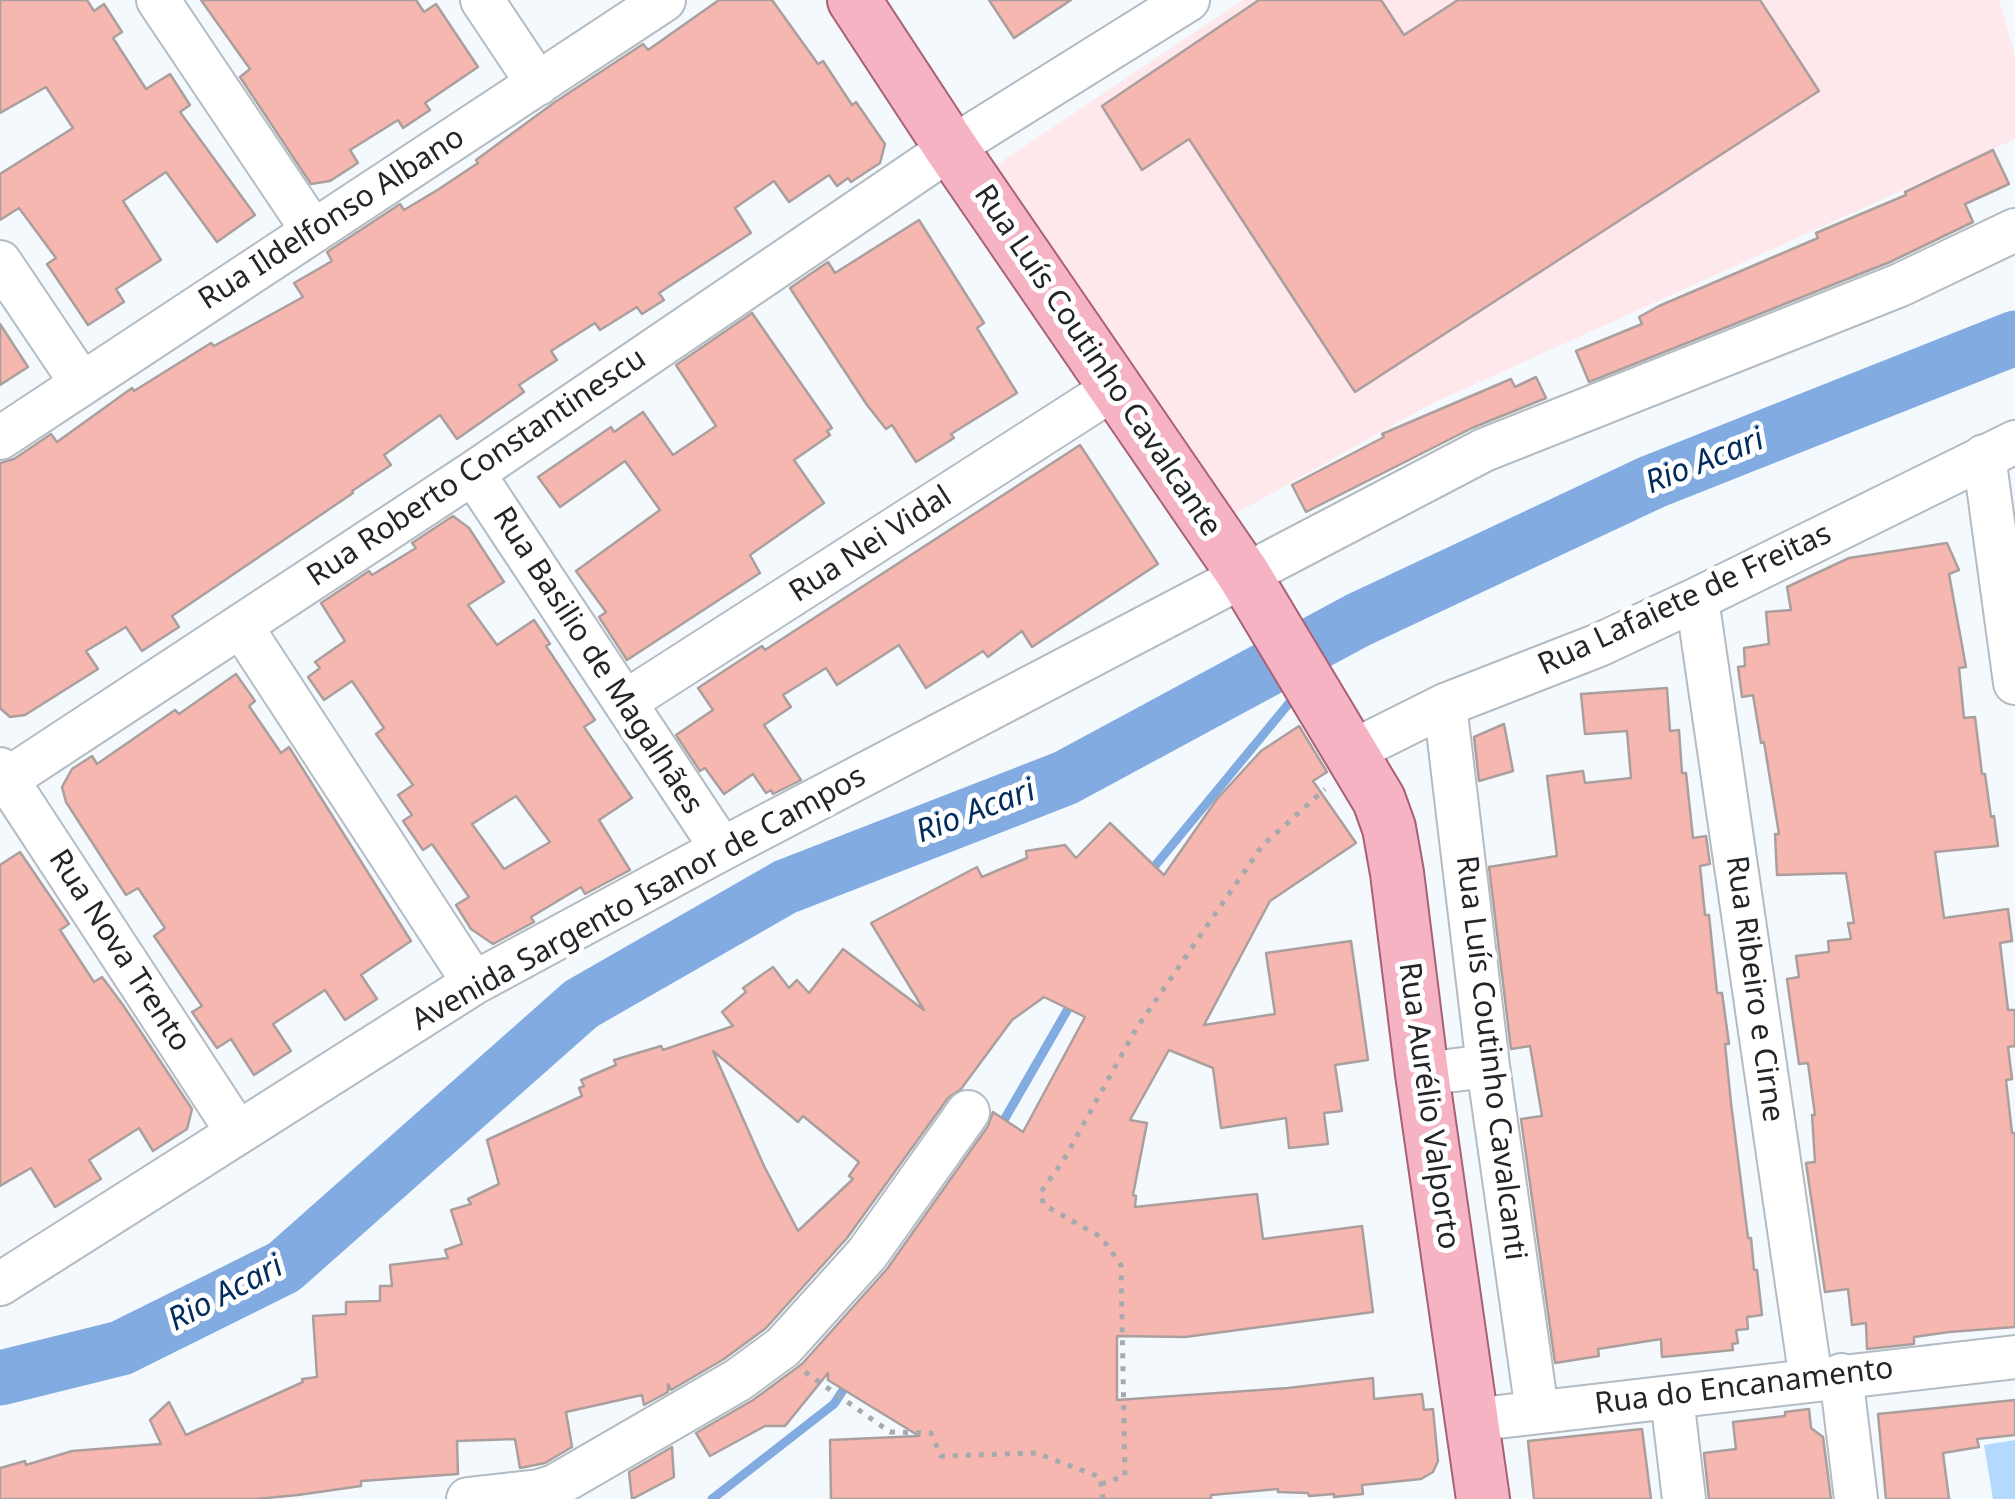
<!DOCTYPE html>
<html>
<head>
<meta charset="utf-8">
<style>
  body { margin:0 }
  canvas { display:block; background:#f4f9fe }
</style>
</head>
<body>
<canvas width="2015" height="1499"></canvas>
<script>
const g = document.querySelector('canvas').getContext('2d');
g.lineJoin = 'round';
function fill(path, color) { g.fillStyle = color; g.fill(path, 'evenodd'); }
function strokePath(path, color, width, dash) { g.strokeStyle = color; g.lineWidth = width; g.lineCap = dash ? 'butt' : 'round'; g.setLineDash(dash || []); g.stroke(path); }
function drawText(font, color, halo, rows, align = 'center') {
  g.font = font + ' "Noto Sans",sans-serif'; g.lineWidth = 10; g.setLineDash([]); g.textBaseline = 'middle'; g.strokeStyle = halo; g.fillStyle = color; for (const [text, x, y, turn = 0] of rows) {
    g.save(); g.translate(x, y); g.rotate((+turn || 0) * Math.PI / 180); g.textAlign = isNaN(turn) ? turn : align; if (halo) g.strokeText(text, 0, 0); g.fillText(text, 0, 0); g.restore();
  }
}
fill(new Path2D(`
  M1243,0H1999L2015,55V139L1429,405L1235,514L992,168Z`), '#fee8ec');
fill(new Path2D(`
  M2015,1440V1499H1993L1984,1445Z`), '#b3d9fe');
strokePath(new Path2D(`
  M1318,669L1358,620
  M1149,873L1295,696
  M1000,1127L1072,1002
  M712,1499L834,1404L849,1381`), '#82abe2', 9);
strokePath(new Path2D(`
  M0,1378L121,1348L284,1267L581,1004L785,887L1065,778L1358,620L1652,482L2015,338`), '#82abe2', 55);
const building = new Path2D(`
  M0,0H87L94,11L104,4L122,32L113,38L146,89L170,74L190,105L180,112L255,215L217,242L166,172L123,201L161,260L116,289L124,302L88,325L47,264L56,258L19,208L0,220V174L73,128L46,87L0,113Z
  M201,0H416L424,12L436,4L478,67L425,103L430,110L403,128L398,120L350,150L358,163L330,181L311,184L240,77L250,69Z
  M719,0H772L818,64L823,61L852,105L856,102L885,144L880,163L851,182L848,178L837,186L829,175L789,202L774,181L735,208L751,233L659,293L664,300L642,314L637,307L600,330L595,323L551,351L557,360L519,385L524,392L457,439L440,415L384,455L391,465L352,491L353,493L172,616L179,627L142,651L126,627L86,651L98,669L25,715L10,717L0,708V463L14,459L51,434L57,442L132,388L134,391L211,343L214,346L303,297L294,283L332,261L327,252L400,204L404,210L439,189L478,163L476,160L555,102L643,44L648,50Z
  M989,0H1071L1014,38Z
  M1259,0H1381L1404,35L1458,0H1760L1819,91L1355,392L1189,139L1142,170L1102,106Z
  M1993,150L2009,184L1965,204L1973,222L1890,262L1589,382L1576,351L1642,324L1639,317L1659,306L1818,238L1816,233L1906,195L1905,192Z
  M919,220L984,323L977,328L1017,393L951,434L954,438L916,462L892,425L886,429L867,405L790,288L828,262L835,273Z
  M752,313L832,428L827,431L830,435L794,460L824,503L750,555L760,573L627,660L599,617L606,612L576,571L660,510L625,461L560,507L538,477L611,427L614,432L643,412L673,455L716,426L676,365Z
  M0,324L28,367L0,385Z
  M1536,377L1546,398L1472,428L1306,512L1292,485L1384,437L1382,434L1511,379L1515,387Z
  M1080,445L1158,564L1032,647L1022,631L988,657L983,651L926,688L899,645L837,685L826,668L783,695L791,707L764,725L801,780L773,794L771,790L766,793L753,774L724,794L705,768L700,771L676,735L713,710L698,688L762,646L765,650Z
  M453,516L469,528L504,582L468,605L497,645L534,620L550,644L546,646L595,720L584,727L632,798L599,820L630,870L585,894L581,887L531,917L534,922L493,944L471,929L456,905L469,897L432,844L423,850L403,821L412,815L398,795L413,785L376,734L384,728L352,681L324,700L308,677L320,668L315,662L345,641L321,603L369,571L372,575L416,548L412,543ZM516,796L550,842L504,869L472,824Z
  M1947,543L1959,570L1949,574L1966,667L1959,668L1964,718L1975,717L1982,774H1985L1991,817L1994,816L1998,846L1935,852L1944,918L2008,909L2012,941L2000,943L2008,1010H2015V1046L2008,1047L2012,1079L2006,1080L2012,1133H2015V1327L1949,1332L1914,1337V1344L1867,1349L1866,1323L1852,1325L1848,1289L1825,1292L1806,1163L1815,1162L1812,1115H1815L1808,1063L1799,1064L1787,979L1799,977L1796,956L1829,952L1828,941L1851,939L1848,923H1854L1846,873L1777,875L1775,834H1779L1764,742L1761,743L1753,695L1742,697L1738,667L1745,666L1744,648L1769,644L1766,612L1791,610L1787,587L1849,558Z
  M236,674L255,701L249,706L281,753L289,747L411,941L361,975L377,999L345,1020L325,990L273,1024L291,1051L254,1075L231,1039L217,1048L192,1012L202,1006L154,936L165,928L138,888L126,895L66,802L62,787L72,769L92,756L97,764L175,710L179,714Z
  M1667,688L1670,731L1679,730L1682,773H1686L1693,838L1706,836L1710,864L1700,866L1705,915H1709L1717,993H1722L1729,1044H1725L1731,1103L1748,1238H1751L1754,1270H1757L1762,1315L1747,1317L1748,1329L1736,1330L1738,1343L1732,1344L1733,1350L1662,1357L1661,1339L1598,1349L1599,1356L1555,1363L1521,1119L1542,1116L1530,1046L1511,1049L1489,867L1557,856L1547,776L1583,771L1585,783L1631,778L1627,731L1585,734L1581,694Z
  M1504,724L1513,771L1479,781L1474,737Z
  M1299,726L1327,772L1313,781L1356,843L1270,901L1204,1025L1275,1014L1266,953L1351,941L1368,1060L1335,1065L1342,1111L1324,1113L1328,1144L1289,1148L1286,1118L1221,1128L1213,1068L1169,1050L1130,1120L1147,1123L1133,1195L1136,1196L1135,1207L1257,1194L1263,1239L1362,1226L1373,1312L1185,1337L1117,1336V1400L1288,1388L1373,1378L1374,1399L1422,1394L1424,1410L1433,1409L1438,1461L1433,1472L1421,1479L1362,1485L1363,1494L1334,1497V1494L1309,1496L1308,1493L1278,1492V1489L1211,1495V1499H831L830,1440L919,1436L828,1380V1373L785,1426H765L710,1456L696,1433L753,1400L802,1364L887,1269L988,1126L993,1112L1023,1132L1085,1017L1044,997L1012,1020L961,1089L948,1098L847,1238L766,1328L724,1359L671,1390L668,1384V1392L644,1405L642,1395L566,1412L572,1447L545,1463L520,1468L515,1439L457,1441L458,1474L361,1481V1486L298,1495L256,1499H0V1468L25,1461L26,1465L72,1451L161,1444L150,1420L169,1402L186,1435L303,1382L302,1379L317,1377L313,1316L346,1314V1302L380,1301V1286H392L390,1265L448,1258L445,1250L462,1244L451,1210L471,1204L468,1199L499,1184L487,1140L582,1096L579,1088L584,1086L581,1080L616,1065L614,1060L661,1046L663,1050L733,1026L722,1012L746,992L743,988L773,967L789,988L797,980L809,993L843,949L924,1010L871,923L977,867L982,877L1027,858L1026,851L1065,845L1076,858L1110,823L1164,875L1217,799L1261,751ZM713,1051L798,1122L803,1116L859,1162L849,1176L853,1179L798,1231L764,1166Z
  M20,852L69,924L60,930L94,982L102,977L123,1005L192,1109L187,1129L153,1151L139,1128L89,1160L101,1179L55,1207L31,1168L0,1186V865Z
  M2015,1400V1435L1977,1439L1979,1447L1943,1453L1949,1499H1886L1878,1414Z
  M1809,1409L1811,1428L1823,1437L1831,1499H1709L1704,1453L1736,1449L1733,1422L1785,1416V1412Z
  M1642,1429L1651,1499H1534L1528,1441Z
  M672,1447L674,1477L632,1499L629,1472Z`);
fill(building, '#f6b7b1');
strokePath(building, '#ab9f9e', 2.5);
const minor = new Path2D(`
  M158,0L313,231
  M482,0L538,84
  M0,262L82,384
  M0,438L664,0
  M1984,456L2015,683
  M473,473L722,849
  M1697,599L1811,1380
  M241,626L474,983
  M625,702L1116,387
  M1445,705L1488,1066L1537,1411
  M1351,752L1445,705L1599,645L1697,599L2015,442
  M0,769L238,1133
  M0,784L473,473L951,148L1188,0
  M1422,1074L1488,1066
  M0,1284L474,983L722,849L1484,450L1900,285L2015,230
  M1841,1375L1856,1499
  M1672,1398L1684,1499
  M1472,1420L2015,1357
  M468,1499L539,1491L555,1486L738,1380L783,1347L867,1254L968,1112`);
const major = new Path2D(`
  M854,0L951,148L1244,575L1379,800L1389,828L1397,873L1422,1074L1483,1499`);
strokePath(minor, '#b3bbc3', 46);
strokePath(major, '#a86174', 56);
strokePath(new Path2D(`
  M805,1372L890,1432L931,1433L941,1456L1036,1453L1100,1477L1103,1499
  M1101,1484L1125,1476L1121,1265L1101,1237L1044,1205L1040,1193L1063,1161L1136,1029L1262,846L1325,789`), '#a6aaaf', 5, [5, 8]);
strokePath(minor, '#fff', 42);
strokePath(major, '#f5b3c4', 52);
drawText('30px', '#232528', '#fff', [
  ["Rua Ildelfonso Albano",332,219,-33],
  ["Rua Luís Coutinho Cavalcante",1097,361,56],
  ["Rua Roberto Constantinescu",477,468,-34],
  ["Rua Nei Vidal",871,545,-33],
  ["Rua Lafaiete de Freitas",1685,600,-25],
  ["Rua Basilio de Magalhães",597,661,57],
  ["Avenida Sargento Isanor de Campos",639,899,-29],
  ["Rua Nova Trento",119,951,57],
  ["Rua Ribeiro e Cirne",1754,989,82],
  ["Rua Luís Coutinho Cavalcanti",1490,1058,83],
  ["Rua Aurélio Valporto",1428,1106,82],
  ["Rua do Encanamento",1744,1387,-7]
]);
drawText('italic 32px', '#022c5d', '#fff', [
  ["Rio Acari",1705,462,-22],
  ["Rio Acari",976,812,-21],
  ["Rio Acari",226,1294,-28]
]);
</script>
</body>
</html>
